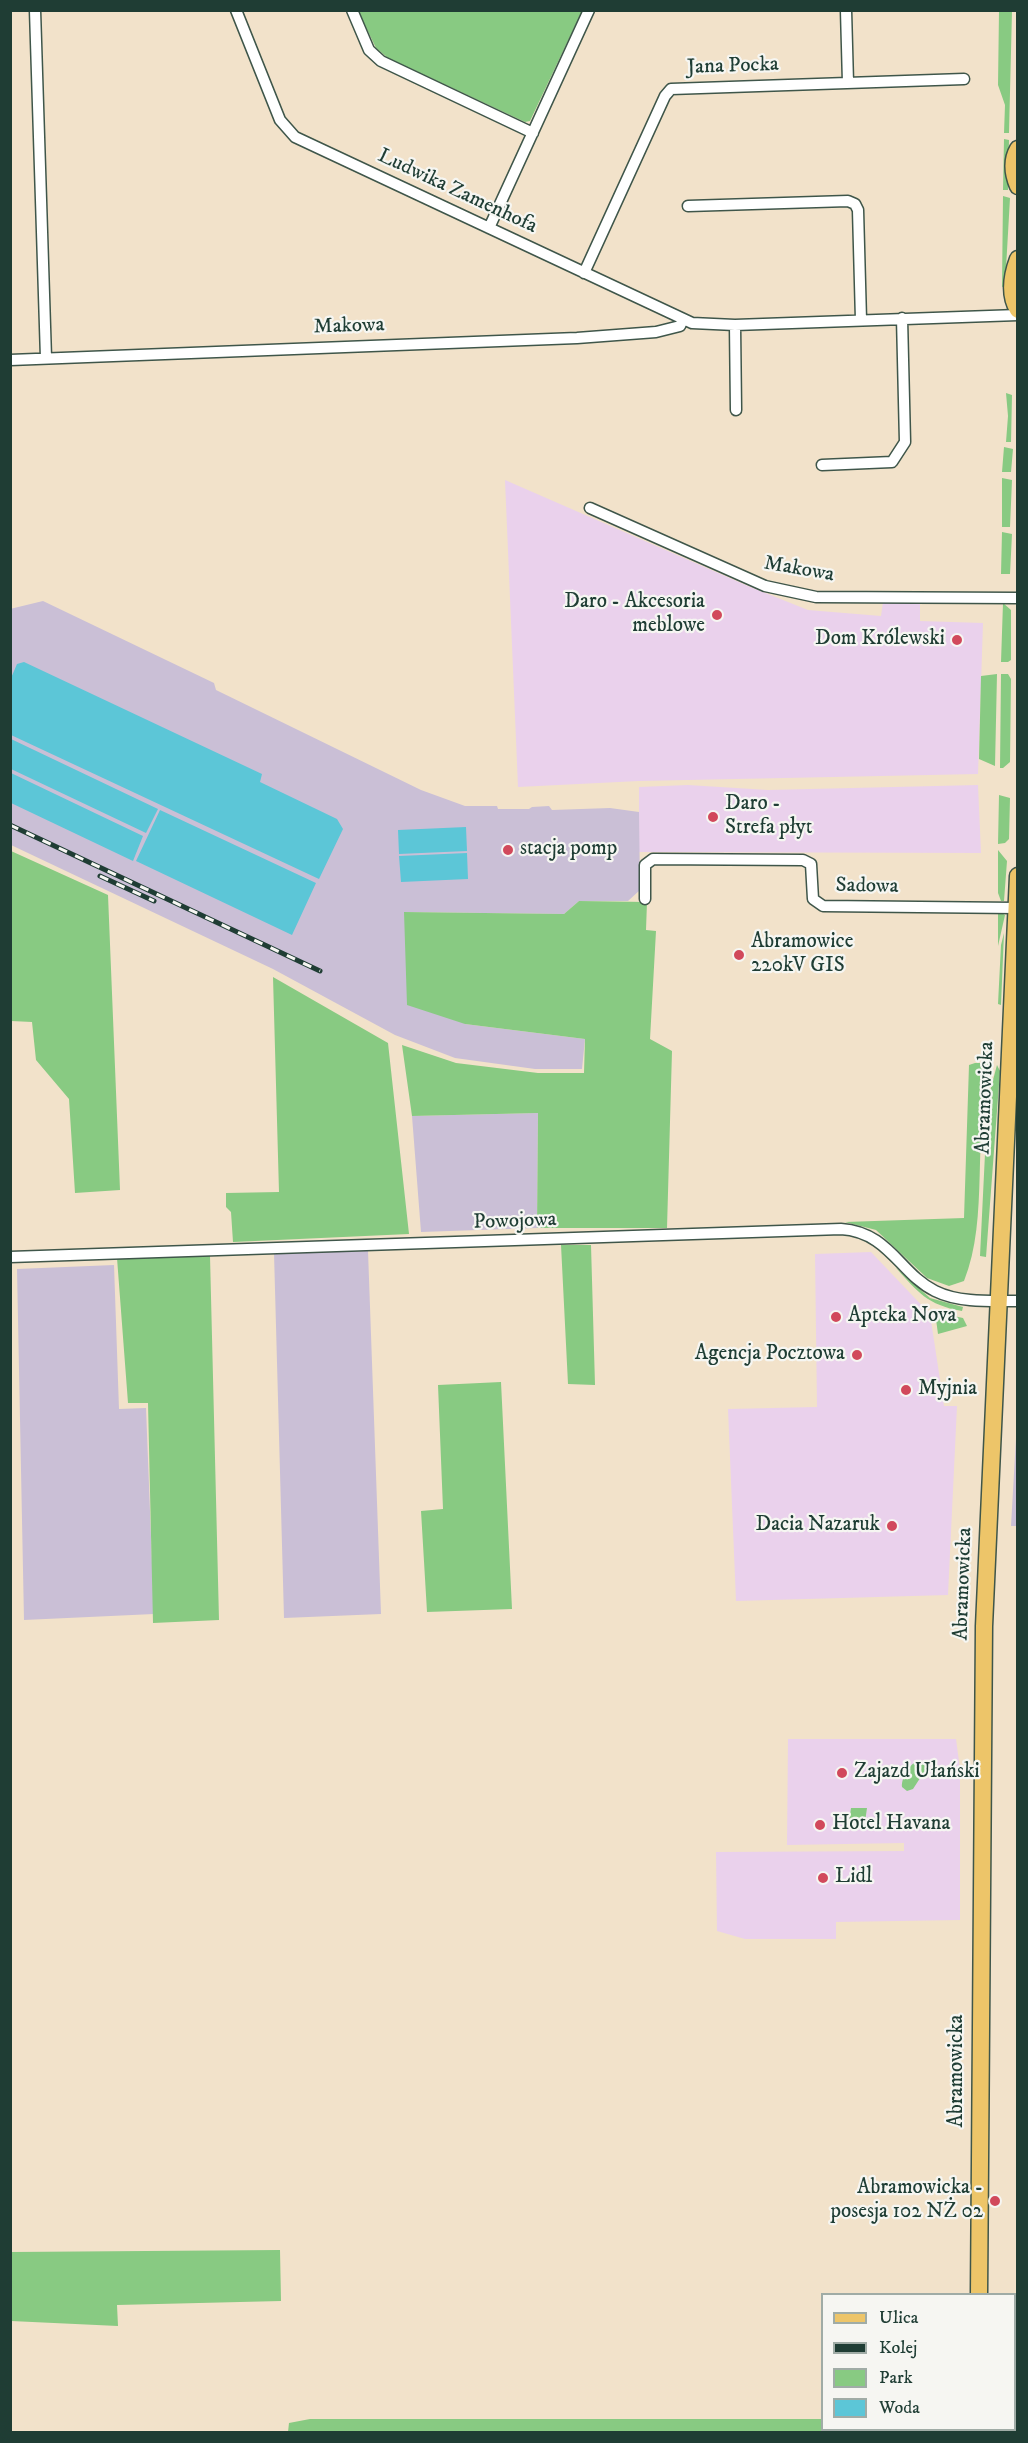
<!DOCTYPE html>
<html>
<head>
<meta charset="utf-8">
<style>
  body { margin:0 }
  #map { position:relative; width:1028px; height:2443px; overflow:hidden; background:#f2e2ca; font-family:"IM FELL DW Pica",serif }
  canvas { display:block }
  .frame { position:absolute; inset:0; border:12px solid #1f3d34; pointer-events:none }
  .legend { position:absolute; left:821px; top:2293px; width:195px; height:138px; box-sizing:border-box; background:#f6f6f2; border:2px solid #a0aca6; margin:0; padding:8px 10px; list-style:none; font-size:18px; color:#1f3d34 }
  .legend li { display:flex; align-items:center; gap:12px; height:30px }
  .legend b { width:30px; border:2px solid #a0aca6 }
</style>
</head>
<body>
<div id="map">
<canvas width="1028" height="2443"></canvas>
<div class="frame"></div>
<ul class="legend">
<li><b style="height:8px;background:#edc569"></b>Ulica</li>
<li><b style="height:8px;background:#1f3d34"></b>Kolej</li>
<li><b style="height:16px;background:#88ca82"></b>Park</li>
<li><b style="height:16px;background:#5cc6d7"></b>Woda</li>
</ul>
</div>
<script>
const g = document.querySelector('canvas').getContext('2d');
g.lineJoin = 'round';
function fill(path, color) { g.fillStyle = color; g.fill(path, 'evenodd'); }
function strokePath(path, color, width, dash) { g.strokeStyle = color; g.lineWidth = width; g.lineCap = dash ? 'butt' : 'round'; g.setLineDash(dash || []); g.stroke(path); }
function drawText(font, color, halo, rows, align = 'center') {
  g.font = font + ' "IM FELL DW Pica",serif'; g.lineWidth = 4.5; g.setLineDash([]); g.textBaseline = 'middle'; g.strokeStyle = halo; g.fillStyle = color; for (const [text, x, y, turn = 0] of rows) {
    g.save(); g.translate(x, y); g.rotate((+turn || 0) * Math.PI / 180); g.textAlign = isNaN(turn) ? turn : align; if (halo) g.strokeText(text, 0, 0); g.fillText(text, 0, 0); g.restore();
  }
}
fill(new Path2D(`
  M505,480L748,586L808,610L881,616L883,602L920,603V621L983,623L978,774L639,781L518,787Z
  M688,785L768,790L978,785L981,853L639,852V787Z
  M871,1252L930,1314L944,1406H957L948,1595L736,1601L728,1409L817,1407L815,1254Z
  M788,1739H956L960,1769V1920L836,1922V1939H745L717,1931L716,1852L904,1851V1843L787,1845Z`), '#ead1ec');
fill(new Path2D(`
  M43,601L214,683L216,690L421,790L465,806H497L498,809H529L532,807L549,806L552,810L610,808L639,812L640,890L628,901H579L564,914L405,912L465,1024L585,1039L582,1069H535L455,1058L395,1035L273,969L11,845L10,609Z
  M538,1113L537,1228L421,1232L412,1116Z
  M368,1251L381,1614L284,1618L274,1253Z
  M114,1265L119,1409L146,1408L154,1614L24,1620L17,1269Z
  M1016,1438L1017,1526H1011Z`), '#cabfd6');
fill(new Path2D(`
  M358,11H582L530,121L525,122L388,58L376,48Z
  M999,11H1012L1009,133H1004L1005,105L998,85Z
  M1004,139L1009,140L1008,190H1003Z
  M1003,196L1010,198L1005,286L1002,287Z
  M1006,393L1012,395L1011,442H1006L1008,416Z
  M1004,447L1013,449L1011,472H1002Z
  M1002,478L1012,480L1010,527H1002Z
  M1002,532L1012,534L1010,574H1001Z
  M1003,603L1011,610V660L1008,662H1001Z
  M997,674L995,766L979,759L981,676Z
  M1001,674H1008L1011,679L1010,762L1003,768H1000Z
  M999,795L1010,798L1009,839L1005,843L998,844Z
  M998,850L1007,861L1004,901H1001L998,893Z
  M11,851L108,895L120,1190L75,1193L69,1099L36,1060L32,1022L11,1021Z
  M579,901L647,902L646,930L656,931L650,1039L672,1051L667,1228H537L538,1113L412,1116L402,1045L456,1063L538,1073H584L585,1039L465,1024L407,1005L404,912L564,914Z
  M998,911L1005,915L998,946Z
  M1004,933L1001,1005L998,1004L1001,945Z
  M273,977L388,1043L409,1234L233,1242L231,1212L226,1207V1193L279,1192Z
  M975,1063H991C971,1134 990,1217 964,1281L949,1286L927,1278L876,1230L845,1222L964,1218L969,1065Z
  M997,1065L1000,1071L986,1257L980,1256L987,1113L989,1095Z
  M561,1245H591L595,1385L568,1384Z
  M210,1256L219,1620L153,1623L148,1403H128L117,1258Z
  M895,1267L930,1298L963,1307L962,1311C927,1305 918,1292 895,1267Z
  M935,1312L963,1318L967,1326L938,1334Z
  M501,1382L512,1609L427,1612L421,1511L443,1509L438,1385Z
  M919,1760L925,1762L926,1769L913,1789L907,1791L902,1787C901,1778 910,1763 919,1760Z
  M851,1808H867L865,1822H849Z
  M280,2250L281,2301L117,2305L118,2326L11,2321V2252Z
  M310,2419H822V2430H954V2432H288L289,2423Z`), '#88ca82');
fill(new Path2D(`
  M24,662L262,774L260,782L337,819L343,829L319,879L11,735V678L17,664Z
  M11,739L158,809L146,833L11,769Z
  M11,773L143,836L133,861L11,803Z
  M160,810L316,883L292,935L136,861Z
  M466,827L467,851L399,854L398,830Z
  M467,853L468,879L401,882L399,856Z`), '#5cc6d7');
const minor = new Path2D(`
  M35,10L46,358
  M236,10L280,120L295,137L692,323L735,325L1018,315
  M352,10L369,50L381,61L533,133
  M846,10L848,83
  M688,206L848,201L855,204L858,210L861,320
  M489,228L589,10
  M584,273L665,96L671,89L964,79
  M735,325L736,410
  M10,360L577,338L656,332L680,326L683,319
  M822,465L892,462L905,442L902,318
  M590,508L765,586L816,597L1018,598
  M645,899V865L653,859L803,860L811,864L813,899L823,906L1016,908
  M10,1257L841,1229C889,1232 900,1274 935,1291C959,1303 991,1301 1018,1301`);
const primary = new Path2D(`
  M1018,149C1011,161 1013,174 1018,186
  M1018,259C1012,275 1009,295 1018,310
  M979,2294L984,1626L1018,876
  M977,2432V2430`);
strokePath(minor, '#3f564a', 13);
strokePath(primary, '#3f564a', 19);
strokePath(minor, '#fff', 10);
strokePath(primary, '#edc569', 16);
const rail = new Path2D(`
  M10,825L320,971
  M100,876L154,901`);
strokePath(rail, '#1f3d34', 5);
strokePath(rail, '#f6f6f2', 3, [9]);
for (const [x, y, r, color] of [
  [717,615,6,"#d1495b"],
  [957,640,6,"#d1495b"],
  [713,817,6,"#d1495b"],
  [508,850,6,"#d1495b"],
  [739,955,6,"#d1495b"],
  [836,1317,6,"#d1495b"],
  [857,1355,6,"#d1495b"],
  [906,1390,6,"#d1495b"],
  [892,1526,6,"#d1495b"],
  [842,1773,6,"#d1495b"],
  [820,1825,6,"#d1495b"],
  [823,1878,6,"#d1495b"],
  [995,2201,6,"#d1495b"]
]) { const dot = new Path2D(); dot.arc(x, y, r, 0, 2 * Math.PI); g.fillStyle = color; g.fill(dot); strokePath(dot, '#f6f6f2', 2); }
drawText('21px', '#1f3d34', '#f6f6f2', [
  ["Jana Pocka",733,67,-2],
  ["Ludwika Zamenhofa",457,192,25],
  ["Makowa",349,327,-2],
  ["Makowa",799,570,10],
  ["Sadowa",867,887,1],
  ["Abramowicka",986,1098,-88],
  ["Powojowa",515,1222,-2],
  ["Abramowicka",964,1584,-88],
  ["Abramowicka",958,2071,-90]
]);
drawText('21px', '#1f3d34', '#f6f6f2', [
  ["Daro - Akcesoria",705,603,"right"],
  ["meblowe",705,627,"right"],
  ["Dom Królewski",945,640,"right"],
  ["Daro -",725,805],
  ["Strefa płyt",725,829],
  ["stacja pomp",520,850],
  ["Abramowice",751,943],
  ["220kV GIS",751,967],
  ["Apteka Nova",848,1317],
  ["Agencja Pocztowa",845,1355,"right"],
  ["Myjnia",918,1390],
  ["Dacia Nazaruk",880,1526,"right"],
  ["Zajazd Ułański",854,1773],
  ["Hotel Havana",832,1825],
  ["Lidl",835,1878],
  ["Abramowicka -",983,2189,"right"],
  ["posesja 102 NŻ 02",983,2213,"right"]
], 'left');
</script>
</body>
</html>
